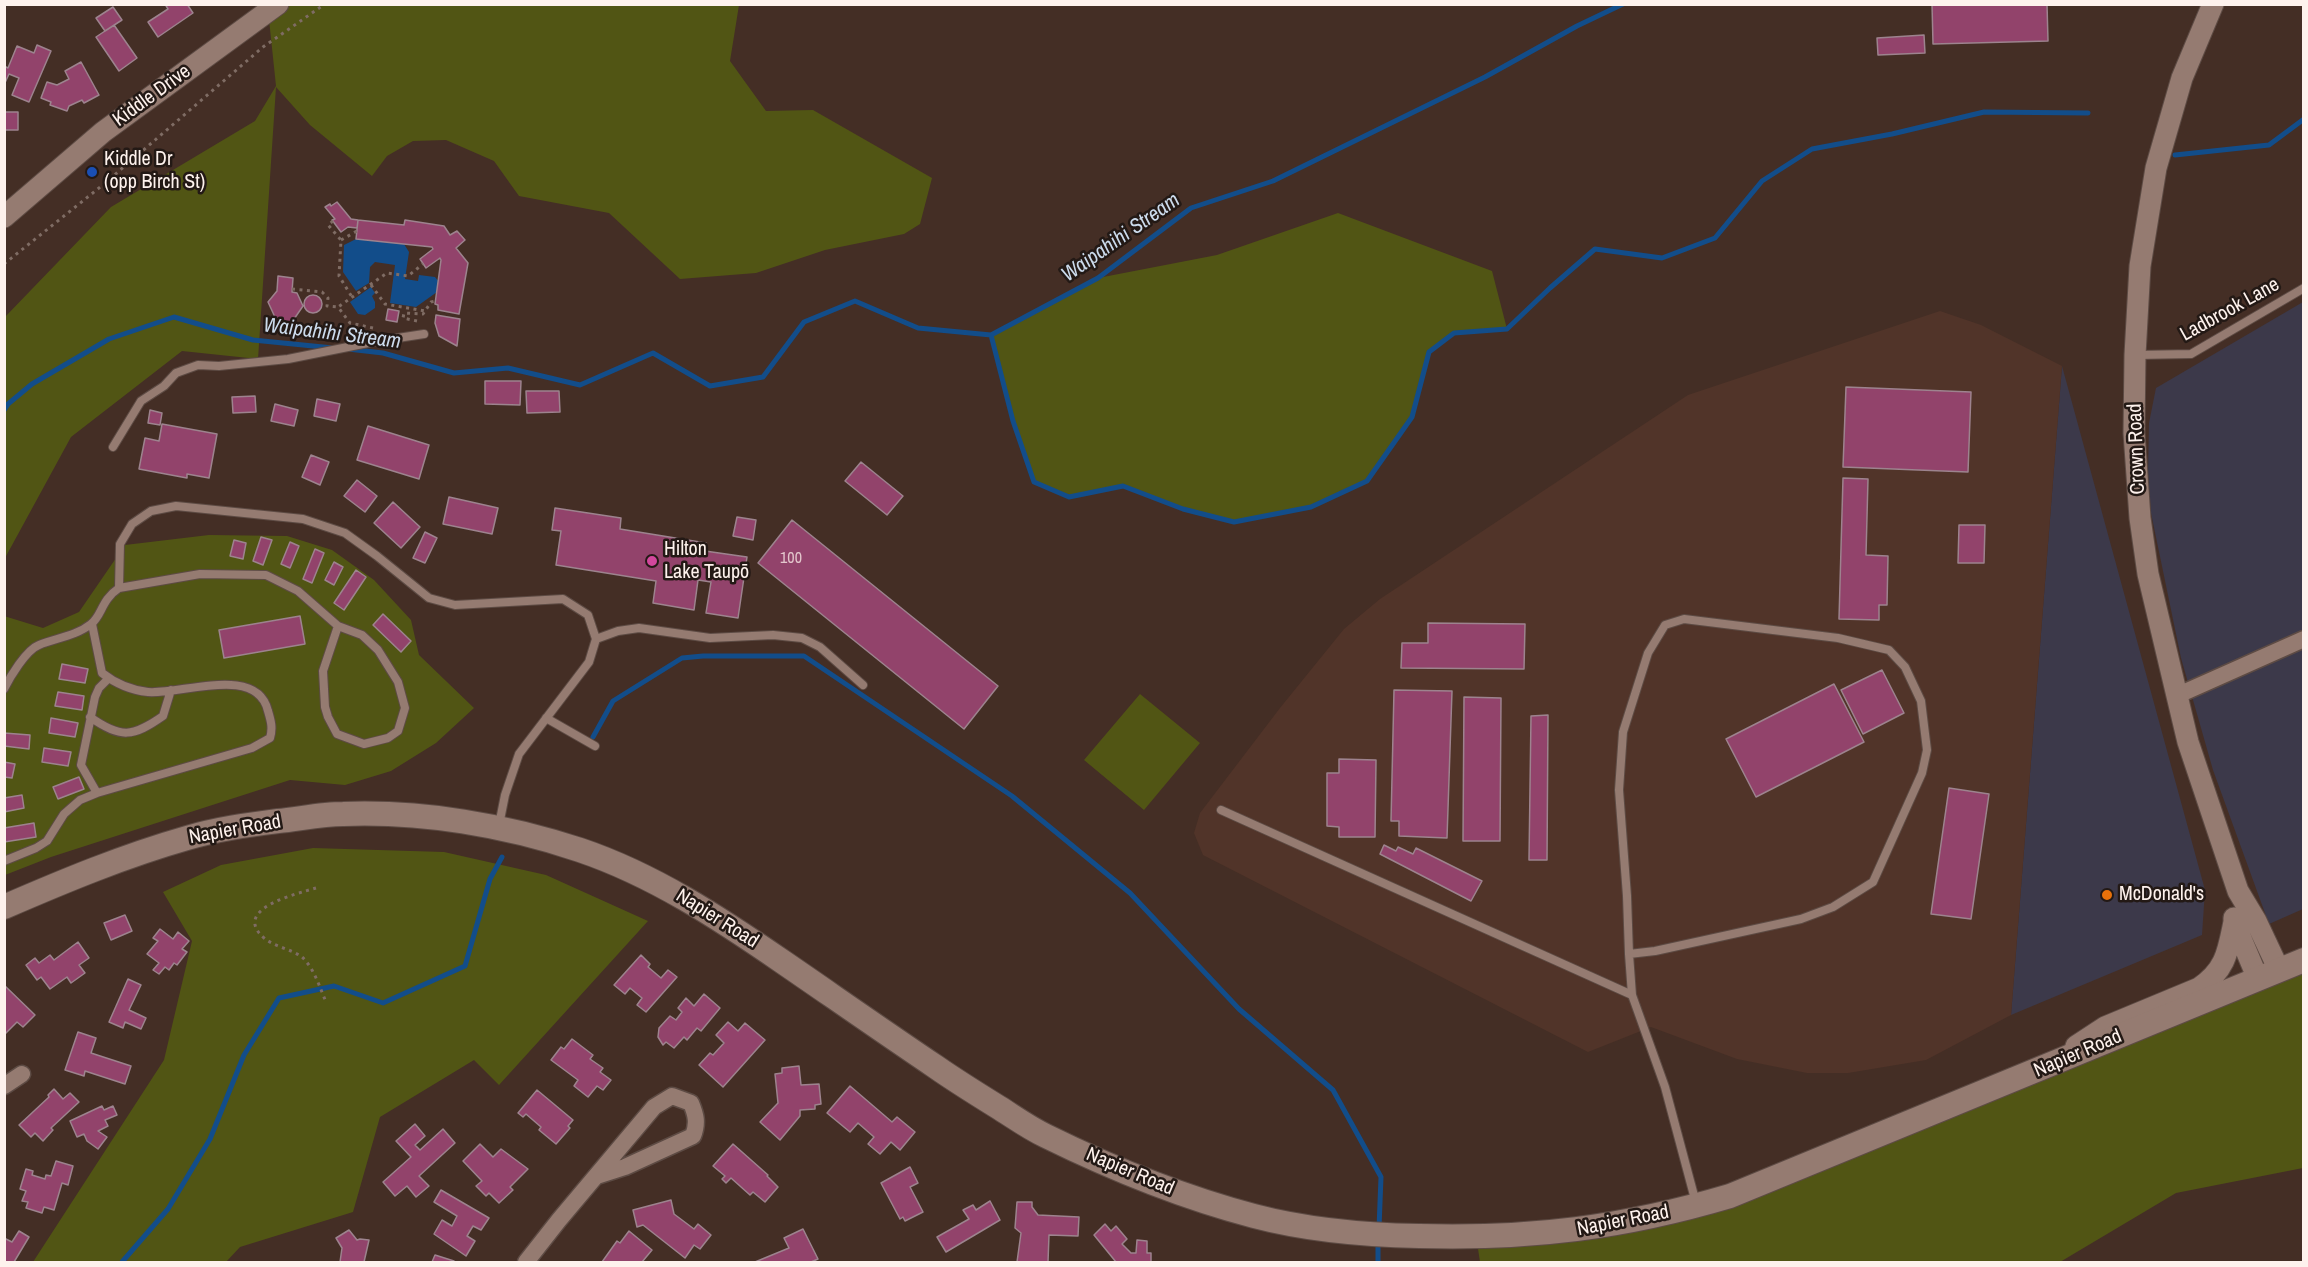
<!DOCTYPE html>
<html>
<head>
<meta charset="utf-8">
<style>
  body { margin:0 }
  #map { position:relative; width:2308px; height:1267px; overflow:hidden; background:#442e25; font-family:"Archivo Narrow",sans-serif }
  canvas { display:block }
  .frame { position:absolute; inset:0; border:6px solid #fef2ed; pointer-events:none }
</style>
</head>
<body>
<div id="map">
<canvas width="2308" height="1267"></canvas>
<div class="frame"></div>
</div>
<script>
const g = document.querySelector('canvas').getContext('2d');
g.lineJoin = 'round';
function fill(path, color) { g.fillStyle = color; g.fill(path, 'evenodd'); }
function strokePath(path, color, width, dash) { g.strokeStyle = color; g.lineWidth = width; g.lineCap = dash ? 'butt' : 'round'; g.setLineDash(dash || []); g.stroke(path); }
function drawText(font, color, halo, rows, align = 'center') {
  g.font = font + ' "Archivo Narrow",sans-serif'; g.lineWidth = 5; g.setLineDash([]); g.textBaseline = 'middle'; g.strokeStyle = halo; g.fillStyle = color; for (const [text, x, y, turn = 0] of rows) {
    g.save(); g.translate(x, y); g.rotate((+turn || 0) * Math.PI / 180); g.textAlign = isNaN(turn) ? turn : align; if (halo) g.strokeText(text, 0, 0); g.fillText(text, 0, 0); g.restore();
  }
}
fill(new Path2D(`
  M2303,302V909L2269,924L2213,770L2181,658L2151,513L2148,473L2149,423L2156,388Z
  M2062,366L2205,890L2202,935L2011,1015Z`), '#3c394a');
fill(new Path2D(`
  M1940,311L1981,325L2062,366L2011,1015L1926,1060L1848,1073H1807L1737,1059L1651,1027L1588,1052L1203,855L1194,833L1200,813L1280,708L1344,629L1380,599L1688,395Z`), '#513429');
fill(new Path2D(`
  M275,5H739L730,61L766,111L813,110L932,178L920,224L904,234L825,250L756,273L680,279L609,213L519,196L494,161L446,140L413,141L387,156L372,176L310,125L276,87L258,359L182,351L71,437L5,558V317L111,207L255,121L276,86L268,10Z
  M1338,213L1492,271L1507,329L1454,333L1430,352L1412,417L1368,481L1311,507L1234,522L1183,509L1123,486L1069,497L1034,482L1013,421L991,335L1098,278L1217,255Z
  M209,535L287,536L332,550L374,580L411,620L419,655L474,708L436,743L391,771L345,785L290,780L51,857L5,875L4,616L43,628L79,612L125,545Z
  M1140,694L1200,743L1144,810L1084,760Z
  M313,848L444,852L546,875L648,921L499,1085L474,1060L380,1117L353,1212L240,1247L226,1262H33L164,1060L192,941L163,892L221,865Z
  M2303,960V1168L2176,1193L2060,1262H1480L1477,1242L1692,1208Z`), '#515514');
fill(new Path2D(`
  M356,239L404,244L409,252L405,279L418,281L419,275L435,277L439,282L437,292L416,307L390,303L395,265L375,262L370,267L369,283L356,291L343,272L344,245Z
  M371,287L375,293L372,296L375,302V308L365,315L358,314L350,302Z`), '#124d8a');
strokePath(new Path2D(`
  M2175,155L2269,145L2304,119
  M991,335L1013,421L1034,482L1069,497L1123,486L1183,509L1234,522L1311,507L1367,481L1412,417L1429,352L1454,333L1507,329L1550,288L1595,249L1662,258L1715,238L1762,181L1812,149L1892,134L1984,112L2088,113
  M348,349L383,353L454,373L508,368L580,385L653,353L710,386L763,377L804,322L855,301L918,328L991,335L1098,278L1191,208L1273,181L1485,77L1577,26L1623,4
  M4,410L8,404L32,384L109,339L174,317L253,340L333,348
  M593,737L613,701L682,658L703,656H804L1012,796L1130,893L1239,1009L1333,1090L1381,1177L1379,1228
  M122,1262L168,1209L210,1139L244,1055L279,998L334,986L383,1003L465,966L490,879L502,857
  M1378,1262V1240`), '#124d8a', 5);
const building = new Path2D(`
  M165,4H187L193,13L158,37L148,22L168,9Z
  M1932,4H2047L2048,41L1933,44Z
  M113,7L122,20L105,31L96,18Z
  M114,25L137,58L119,71L96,37Z
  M1924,35L1925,53L1878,55L1877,38Z
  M37,45L51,51L29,102L12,95L19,78L9,74L4,85V66L8,68L17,46L34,53Z
  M81,62L99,95L84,103L82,100L69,106L67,111L50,105L51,102L41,98L47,82L57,85L69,79L65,71Z
  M4,112H18V130H4Z
  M337,202L351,219L358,220L357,228L348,227L341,232L332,220L335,219L325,207L330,204L331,206Z
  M358,220L404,225L405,220L444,226L450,235L457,231L465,240L456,248L468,263L459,314L438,310V305L435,304L441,260L440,258L426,268L420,259L433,249L432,247L356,239Z
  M278,276L293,278L292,292L297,293L303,306L292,322L274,321V315L268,302L277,291Z
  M304 304a9 9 0 1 1 18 0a9 9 0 1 1-18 0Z
  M388,309L399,311L397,322L386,320Z
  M436,315L460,319L457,346L439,336L435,323Z
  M485,381H521L520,405L485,404Z
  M1846,387L1971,392L1968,472L1843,467Z
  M526,391H559L560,412L527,413Z
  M255,396L256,412L233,413L232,397Z
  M317,399L340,404L336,421L314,416Z
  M275,404L298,410L294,426L271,421Z
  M150,410L162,413L160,425L148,423Z
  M162,424L217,434L209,478L187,474V478L139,469L145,438L159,441Z
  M368,426L429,445L419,479L357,460Z
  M311,455L329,462L320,485L302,477Z
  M861,462L903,496L887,515L845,481Z
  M1843,478L1868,479L1866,555L1888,556L1887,605H1879V620L1839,619Z
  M357,480L377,496L365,512L344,496Z
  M449,497L498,508L492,534L443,524Z
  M393,502L420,527L401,548L374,523Z
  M555,508L621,518L620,529L706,543L705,551L747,557L738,618L706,613L711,582L698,580L694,610L653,603L656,581L556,565L561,531L552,530Z
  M737,517L756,520L753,540L733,536Z
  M792,520L998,686L964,729L758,563Z
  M1959,525H1985L1984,563H1958Z
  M425,532L437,538L425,563L413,558Z
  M261,537L272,540L263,565L253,561Z
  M234,540L246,543L243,559L230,556Z
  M290,542L299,546L290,568L281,564Z
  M315,549L324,553L312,583L303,579Z
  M334,562L343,567L334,585L325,580Z
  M356,570L366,577L344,610L334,603Z
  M383,614L411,641L401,652L373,625Z
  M300,616L305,644L224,658L219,630Z
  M1428,623L1525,624L1524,669L1401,668L1402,643H1428Z
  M62,664L88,669L85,683L59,679Z
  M1882,670L1904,713L1863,734L1841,690Z
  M1834,684L1864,742L1756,797L1726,739Z
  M1394,690L1452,691L1447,838L1399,836V821H1391Z
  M58,692L84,696L82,710L55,706Z
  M1464,697L1501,698L1500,841H1463Z
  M1548,715L1547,860H1529L1531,716Z
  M51,718L78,723L75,737L49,733Z
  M4,733L30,735L29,749L4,746Z
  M44,748L71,752L68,766L42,762Z
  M1339,759L1376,760L1375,837H1339V827L1327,826V773H1339Z
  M4,762L15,764L12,778L4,777Z
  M79,777L84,789L58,799L53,787Z
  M1949,788L1989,794L1971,919L1931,914Z
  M22,795L24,808L4,812V798Z
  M34,823L36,837L4,842V828Z
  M1384,845L1396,851L1398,847L1413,854L1416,848L1482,881L1471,901L1380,854Z
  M125,915L132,931L111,940L104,923Z
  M160,929L173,939L178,932L189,941L182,949L187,952L177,965L174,963L169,970L165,967L159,974L153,970L159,963L147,954L158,941L153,938Z
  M78,942L89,958L79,965L85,973L71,983L67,977L50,989L41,977L37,980L26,965L35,958L39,963L50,955L54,960Z
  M641,955L650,964L648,967L661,978L668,970L677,977L646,1012L637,1005L642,998L630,988L625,994L614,985Z
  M128,979L141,985L129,1010L146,1018L141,1029L125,1022L123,1028L109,1022Z
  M4,985L35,1015L23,1027L17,1022L4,1035Z
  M704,994L720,1008L701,1031L697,1028L687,1040L684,1037L674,1048L666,1042L663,1045L658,1037L659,1028L670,1016L676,1020L682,1012L678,1008L686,998L694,1006Z
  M728,1022L738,1031L745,1023L765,1040L723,1087L699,1065L710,1053L713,1055L724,1043L716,1035Z
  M78,1032L96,1038L91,1053L131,1066L125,1084L85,1071L84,1076L65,1070Z
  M572,1039L593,1055L590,1059L603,1068L600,1072L611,1080L603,1090L597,1086L588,1097L574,1086L578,1080L551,1060L561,1047L564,1049Z
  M799,1066L801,1085L819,1084L821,1104L815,1105V1109L800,1110V1116L780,1140L760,1122L778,1103L775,1074L782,1073V1068Z
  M850,1086L892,1122L897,1117L915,1132L900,1150L891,1142L880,1154L868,1144L874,1137L858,1123L850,1132L827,1113Z
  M54,1089L63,1099L70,1093L79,1102L51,1128L53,1130L43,1141L35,1133L31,1137L19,1125L49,1097L48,1095Z
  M537,1090L573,1120L568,1126L570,1128L556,1144L539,1130L541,1127L526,1114L523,1117L518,1113Z
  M102,1106L104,1110L113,1106L117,1115L105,1120L108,1126L98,1131L107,1137L98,1149L87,1141L84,1134L77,1137L70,1121Z
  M415,1124L425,1136L415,1145L420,1150L443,1129L455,1143L419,1176L429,1186L416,1197L407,1186L395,1196L383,1182L411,1157L396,1141Z
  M480,1144L493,1157L501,1149L528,1169L510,1187L513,1190L499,1203L489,1193L486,1196L476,1186L482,1181L463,1161Z
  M733,1144L768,1175L767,1176L778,1187L765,1202L753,1192L750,1195L731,1178L726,1183L722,1179L725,1176L713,1166Z
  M56,1161L73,1166L68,1185L62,1183L54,1210L44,1207L42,1213L26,1208L28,1202L22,1201L26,1191L20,1189L26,1169L33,1171L32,1175L45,1179L46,1175L51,1176Z
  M910,1167L918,1183L910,1187L923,1212L905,1221L903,1217L900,1219L881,1183Z
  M441,1190L489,1218L481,1230L473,1226L467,1236L475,1241L466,1256L434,1234L442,1220L452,1226L457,1216L434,1202Z
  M671,1200L674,1214L694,1229L698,1224L711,1235L700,1249L694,1245L685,1258L643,1225L637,1227L633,1210Z
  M990,1201L1000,1220L946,1252L937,1237L969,1219L963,1210L973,1205L976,1210Z
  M1017,1202H1032V1207L1038,1215L1079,1217L1078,1236L1049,1235L1048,1262H1017L1021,1233L1015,1228Z
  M1105,1224L1111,1231L1116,1226L1127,1239L1122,1244L1131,1253H1136L1137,1240L1147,1241V1253H1151V1262H1116L1094,1235Z
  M803,1229L818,1259L811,1262H755L789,1248L784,1238Z
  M349,1230L357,1240L360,1239L369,1240L364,1262H340L342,1248L336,1238Z
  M19,1231L29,1237L14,1262H4V1238L12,1242Z
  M629,1231L652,1250L642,1262H602L617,1241L620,1243Z
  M435,1255L454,1261V1262H432Z`);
fill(building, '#92436b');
strokePath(building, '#9d838e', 1.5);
const service = new Path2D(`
  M2136,355L2191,354L2304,288
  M113,447L141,401L164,386L176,373L198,365L219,366L288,359L378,341L424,334
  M119,588L120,544L132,524L151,511L176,506L303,519L345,533L377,556L429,598L455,605L563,599L588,615L596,639L589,662L519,754L505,795L499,825
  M596,639L618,631L639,628L710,638L773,635L802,638L820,647L863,685
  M4,689C10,677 26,650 39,645C56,638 76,636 91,624C102,616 101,600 119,588L200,574L266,575L298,591L338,626L362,635L378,650L398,682L405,708L398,731L388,738L364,744L337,734L328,717L325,707L323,671L338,626
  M90,717C121,739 133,737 163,716L171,690
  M546,718L595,746
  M97,793L81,765L95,697L99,688L109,678
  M1221,810L1632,995L1665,1087L1696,1203
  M4,861L36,848L47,841L64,814L80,800L97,793L252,748L270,738C273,728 271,721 268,711C257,664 181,695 148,692C130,690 116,684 102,673L92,624
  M1629,954L1627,896L1619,790L1623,732L1648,653L1665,625L1684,619L1838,638L1889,650L1905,667L1921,701L1927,750L1922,773L1873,882L1833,907L1801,919L1655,951L1629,954L1632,995`);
const minor = new Path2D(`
  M2176,696L2304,639
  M4,1086L22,1074
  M526,1262L559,1220L654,1107L672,1096L691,1103C696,1115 698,1123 693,1136L625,1167L597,1176`);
const tertiary = new Path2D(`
  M2213,4L2182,78L2156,168L2140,266L2135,355L2134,433L2140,518L2148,574L2188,742L2238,891L2256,921L2279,970
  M4,217L103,132L278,4
  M2234,918V922L2258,979
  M2076,1046L2105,1027L2199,988C2226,970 2228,951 2234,922`);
const secondary = new Path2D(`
  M4,907C64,881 124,856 187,838C217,829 247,825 278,821C299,819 321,814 343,814C422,811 505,825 580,850C654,875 719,918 783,962C834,997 884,1032 936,1067C956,1081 977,1094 998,1107C1014,1117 1029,1128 1046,1136C1113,1169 1182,1197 1254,1216C1307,1230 1364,1235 1419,1236C1531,1239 1622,1228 1730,1196L2304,960`);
strokePath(service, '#5d4b44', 10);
strokePath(minor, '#5d4b44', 19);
strokePath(tertiary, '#5d4b44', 23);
strokePath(secondary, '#5d4b44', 26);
strokePath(new Path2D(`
  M333,221L328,225L341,240L339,276L352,297
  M341,240L357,231
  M4,264L104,184L263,47L325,4
  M371,285L385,304L425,311
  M292,289L322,292L328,298L327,306L338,307
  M417,321L403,318L404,313L423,314L431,302L435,301
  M373,328L350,323L338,307L387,273L408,276L423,264
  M316,888C296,894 231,909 264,938C275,947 291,949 302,957C314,968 320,988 326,1002`), '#7f6c64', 3, [3, 4.5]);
strokePath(service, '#957b71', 8);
strokePath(minor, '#957b71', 16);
strokePath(tertiary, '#957b71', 21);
strokePath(secondary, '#957b71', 24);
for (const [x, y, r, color] of [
  [92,172,6,"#1a4fb4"],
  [652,561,6,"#d1479c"],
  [2107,895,6,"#e8710a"]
]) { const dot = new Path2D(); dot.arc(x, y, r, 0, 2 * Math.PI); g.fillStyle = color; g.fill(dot); strokePath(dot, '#231915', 2); }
drawText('16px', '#e3c6cc', null, [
  ["100",791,559]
]);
drawText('20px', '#fef2ed', '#231915', [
  ["Kiddle Drive",152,96,-36],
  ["Ladbrook Lane",2230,310,-29],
  ["Crown Road",2137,449,-92],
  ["Napier Road",235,830,-10],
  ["Napier Road",717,919,32],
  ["Napier Road",2078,1054,-23],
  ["Napier Road",1130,1172,23],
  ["Napier Road",1623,1221,-11]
]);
drawText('20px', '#fef2ed', '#231915', [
  ["Kiddle Dr",104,160],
  ["(opp Birch St)",104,183],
  ["Hilton",664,550],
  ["Lake Taupō",664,573],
  ["McDonald's",2119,895]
], 'left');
drawText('italic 21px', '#ccdbec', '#231915', [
  ["Waipahihi Stream",1121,238,-35],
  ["Waipahihi Stream",332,334,7]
]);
</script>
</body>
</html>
